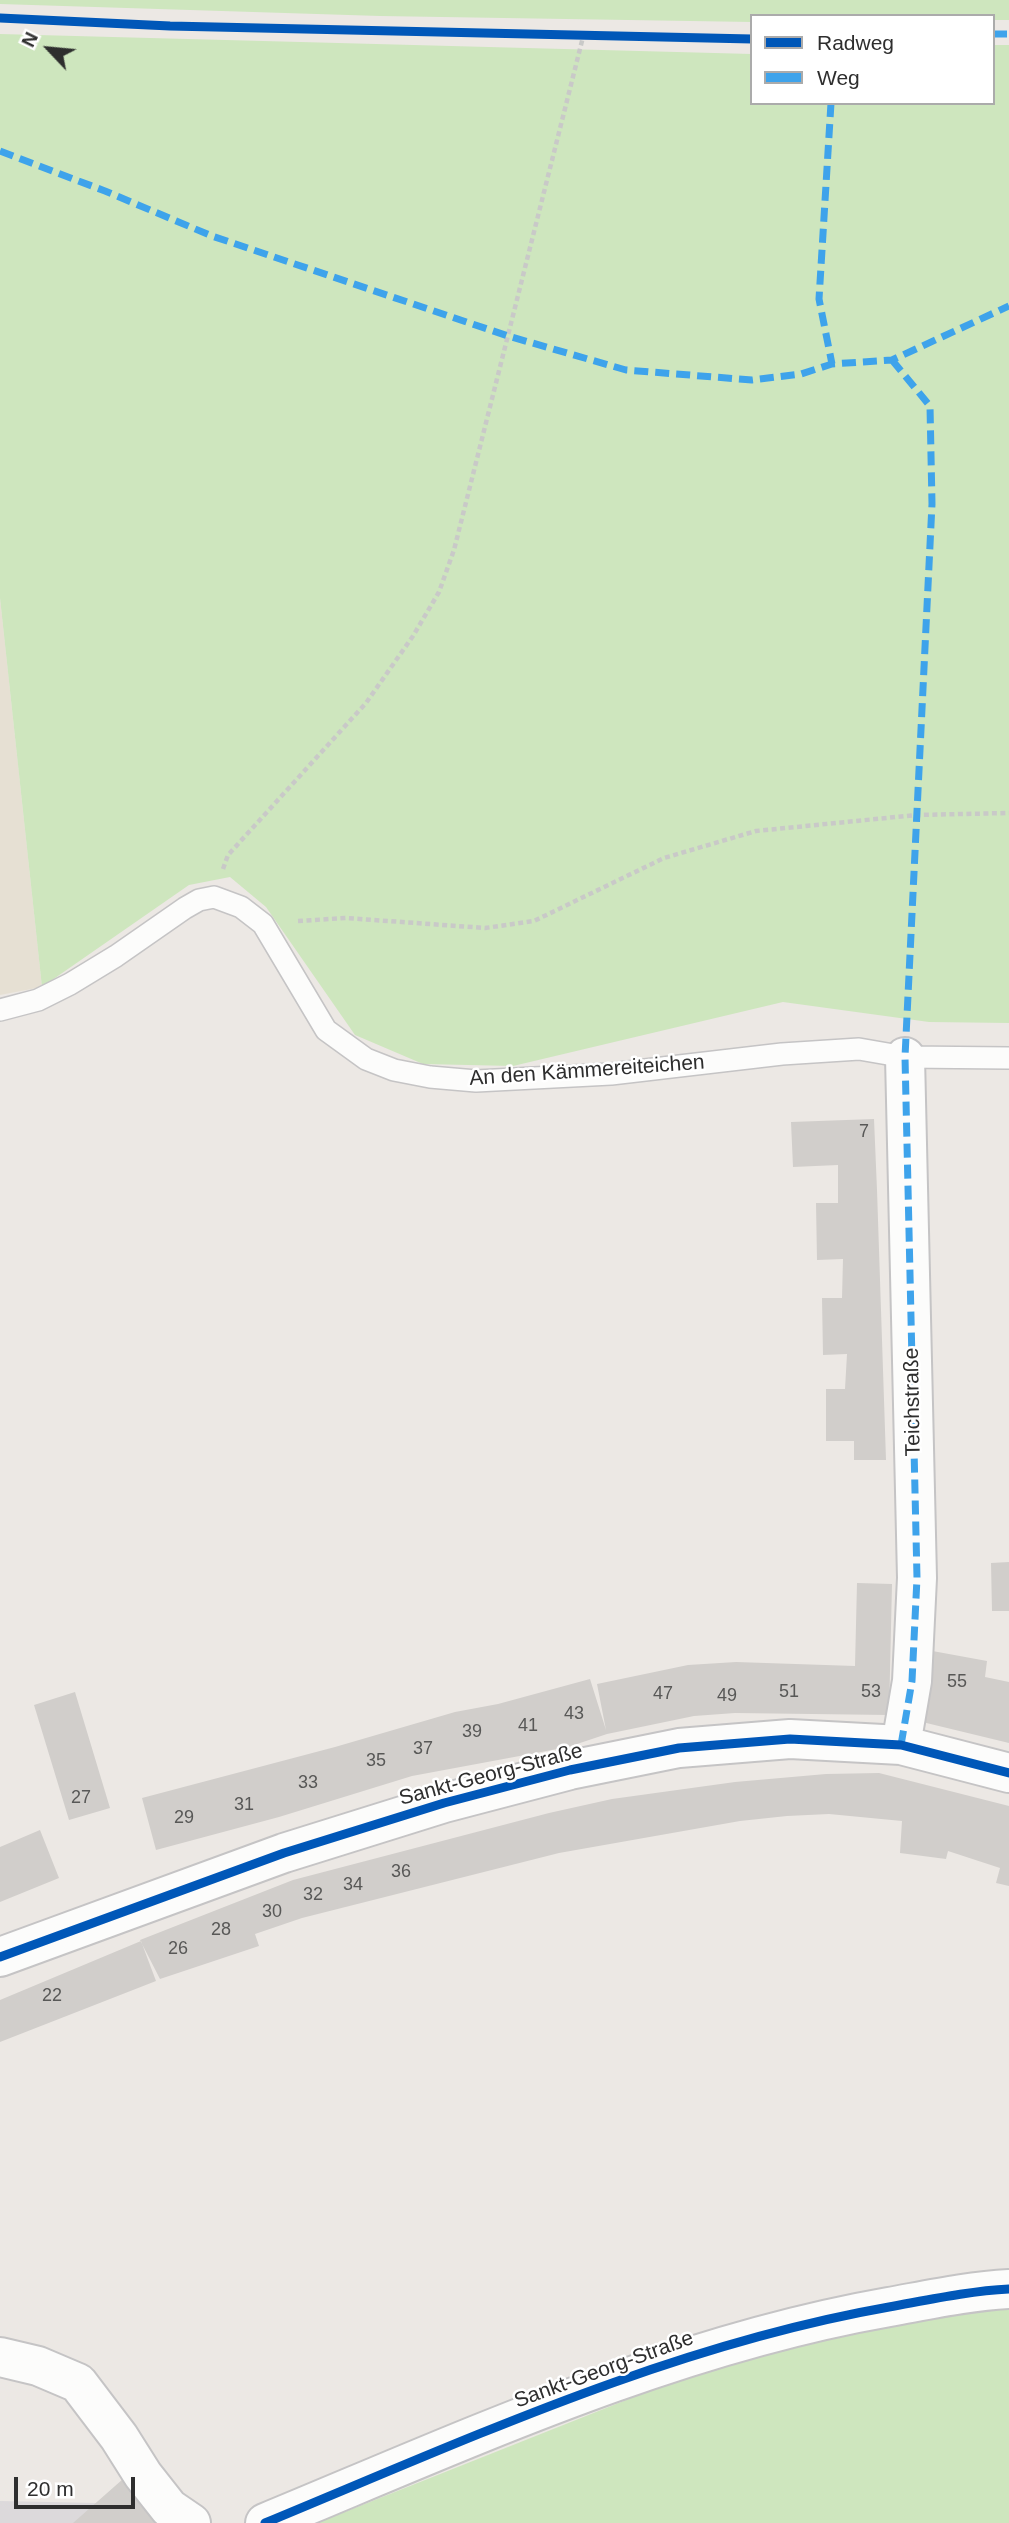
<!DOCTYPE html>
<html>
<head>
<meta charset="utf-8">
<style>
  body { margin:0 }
  #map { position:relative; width:1009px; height:2523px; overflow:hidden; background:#ece8e4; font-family:Arial,sans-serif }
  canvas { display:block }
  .legend { position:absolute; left:750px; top:14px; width:245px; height:91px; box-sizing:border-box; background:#fff; border:2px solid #ababab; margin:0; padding:9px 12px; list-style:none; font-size:21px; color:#2e2e2e }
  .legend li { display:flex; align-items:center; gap:14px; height:35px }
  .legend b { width:35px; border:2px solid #ababab }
  .north { position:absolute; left:14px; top:14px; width:70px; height:70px; -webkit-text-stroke:5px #fff; paint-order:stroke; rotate:296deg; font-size:19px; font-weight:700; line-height:28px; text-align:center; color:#2e2e2e }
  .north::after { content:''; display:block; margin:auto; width:24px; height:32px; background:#2e2e2e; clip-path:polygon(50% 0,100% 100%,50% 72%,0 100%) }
  .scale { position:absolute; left:14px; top:2477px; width:121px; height:32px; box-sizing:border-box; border:4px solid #2e2e2e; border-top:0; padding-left:9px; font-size:21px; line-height:24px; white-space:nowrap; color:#2e2e2e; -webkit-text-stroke:5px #fff; paint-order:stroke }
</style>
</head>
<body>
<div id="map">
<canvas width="1009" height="2523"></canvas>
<ul class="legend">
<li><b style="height:9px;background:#0057b8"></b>Radweg</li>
<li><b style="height:9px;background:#3ea3eb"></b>Weg</li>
</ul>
<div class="north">N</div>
<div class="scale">20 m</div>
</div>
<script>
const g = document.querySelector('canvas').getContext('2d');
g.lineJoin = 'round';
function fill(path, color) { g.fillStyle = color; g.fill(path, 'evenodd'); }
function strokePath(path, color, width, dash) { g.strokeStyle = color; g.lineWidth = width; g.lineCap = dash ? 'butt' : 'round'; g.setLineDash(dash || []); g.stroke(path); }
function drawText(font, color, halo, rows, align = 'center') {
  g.font = font + ' Arial,sans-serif'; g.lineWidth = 5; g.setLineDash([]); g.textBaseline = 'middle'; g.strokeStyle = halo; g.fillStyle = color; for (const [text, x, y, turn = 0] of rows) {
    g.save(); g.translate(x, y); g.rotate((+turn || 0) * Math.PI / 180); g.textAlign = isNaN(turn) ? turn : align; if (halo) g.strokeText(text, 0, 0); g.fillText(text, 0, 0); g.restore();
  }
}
fill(new Path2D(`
  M0,2501L97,2503L139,2523H0Z`), '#dcd9db');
fill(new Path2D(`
  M0,598L42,987L0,995Z`), '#e6e0d3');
fill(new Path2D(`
  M0,0H1009V20H993V16H752V22L380,16L0,4Z
  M0,34L752,54V103H993V45H1009V1023L929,1022L783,1002L513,1066L423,1064L355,1035L266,907L230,877L189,885L42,987L0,598Z
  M1009,2308V2523H317L772,2342Z`), '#cee6be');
fill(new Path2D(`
  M874,1119L877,1190L886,1460H854V1441H826V1389H845L847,1354L823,1355L822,1298H842L843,1259L817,1260L816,1203H838V1165L793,1167L791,1122Z
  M1009,1562V1611H992L991,1563Z
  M857,1583L892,1584L889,1715L735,1713L694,1716L607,1734L568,1747L412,1776L279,1817L156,1850L142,1798L335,1747L455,1712L498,1704L590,1679L606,1730L597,1684L688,1665L736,1662L855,1666Z
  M927,1650L987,1661L985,1677L1009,1682V1743L914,1720Z
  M75,1692L110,1808L69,1820L34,1705Z
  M879,1773L1009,1806V1886L996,1883L1000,1868L948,1851L946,1859L900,1853L902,1821L829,1814L787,1816L740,1821L559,1853L302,1918L255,1934L259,1946L160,1979L140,1940L293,1880L549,1813L612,1799L735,1782L826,1774Z
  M40,1830L59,1878L0,1902V1847Z
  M141,1941L156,1981L0,2042V2000Z
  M123,2479L160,2523H73Z`), '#d1cecb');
const lane = new Path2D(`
  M0,1010L38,1000L70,984L116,956L185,908L199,900L214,897L241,907L263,924L326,1030L366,1059L394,1070L430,1077L476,1081L611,1074L782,1054L859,1049L905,1057L1009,1058`);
const street = new Path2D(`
  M901,1745L912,1681L917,1578L905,1057
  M0,1957L284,1853L444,1803L570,1770L679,1748L790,1739L901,1745L1009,1773
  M0,2357L38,2366L78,2383L119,2437L143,2475L169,2508L191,2523
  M265,2523C468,2439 672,2345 889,2307C928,2300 969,2291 1009,2289`);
strokePath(lane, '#c5c4c5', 24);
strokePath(street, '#c5c4c5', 42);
strokePath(new Path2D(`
  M223,869L228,855L366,703L413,636L439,592L454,550L583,37
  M298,921L346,918L485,928L534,921L664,858L756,831L916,815L1009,813`), '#c9c9c8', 4.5, [5, 3.5]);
strokePath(lane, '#fcfcfb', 21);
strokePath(street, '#fcfcfb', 38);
strokePath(new Path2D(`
  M993,34H1009
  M831,103L819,299L832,364
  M0,151L105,191L212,236L508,336L626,370L752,380L801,374L832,364L892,360L1009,306
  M892,360L930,406L932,504L905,1057L917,1578L912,1681L901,1745`), '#3ea3eb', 7, [14, 7]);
strokePath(new Path2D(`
  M0,18L170,26L752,39
  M0,1957L284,1853L444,1803L570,1770L679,1748L790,1739L901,1745L1009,1773
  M265,2523C468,2439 672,2345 889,2307C928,2300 969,2291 1009,2289`), '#0057b8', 9);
drawText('18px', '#585857', null, [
  ["7",864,1132],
  ["55",957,1682],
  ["51",789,1692],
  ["53",871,1692],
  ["47",663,1694],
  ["49",727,1696],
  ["43",574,1714],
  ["41",528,1726],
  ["39",472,1732],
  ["37",423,1749],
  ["35",376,1761],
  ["33",308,1783],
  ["27",81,1798],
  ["31",244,1805],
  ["29",184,1818],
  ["36",401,1872],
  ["34",353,1885],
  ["32",313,1895],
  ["30",272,1912],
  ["28",221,1930],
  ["26",178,1949],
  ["22",52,1996]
]);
drawText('21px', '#2e2e2e', '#fff', [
  ["An den Kämmereiteichen",587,1071,-4],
  ["Teichstraße",913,1402,-91],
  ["Sankt-Georg-Straße",491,1775,-15],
  ["Sankt-Georg-Straße",604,2370,-20]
]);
</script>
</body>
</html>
